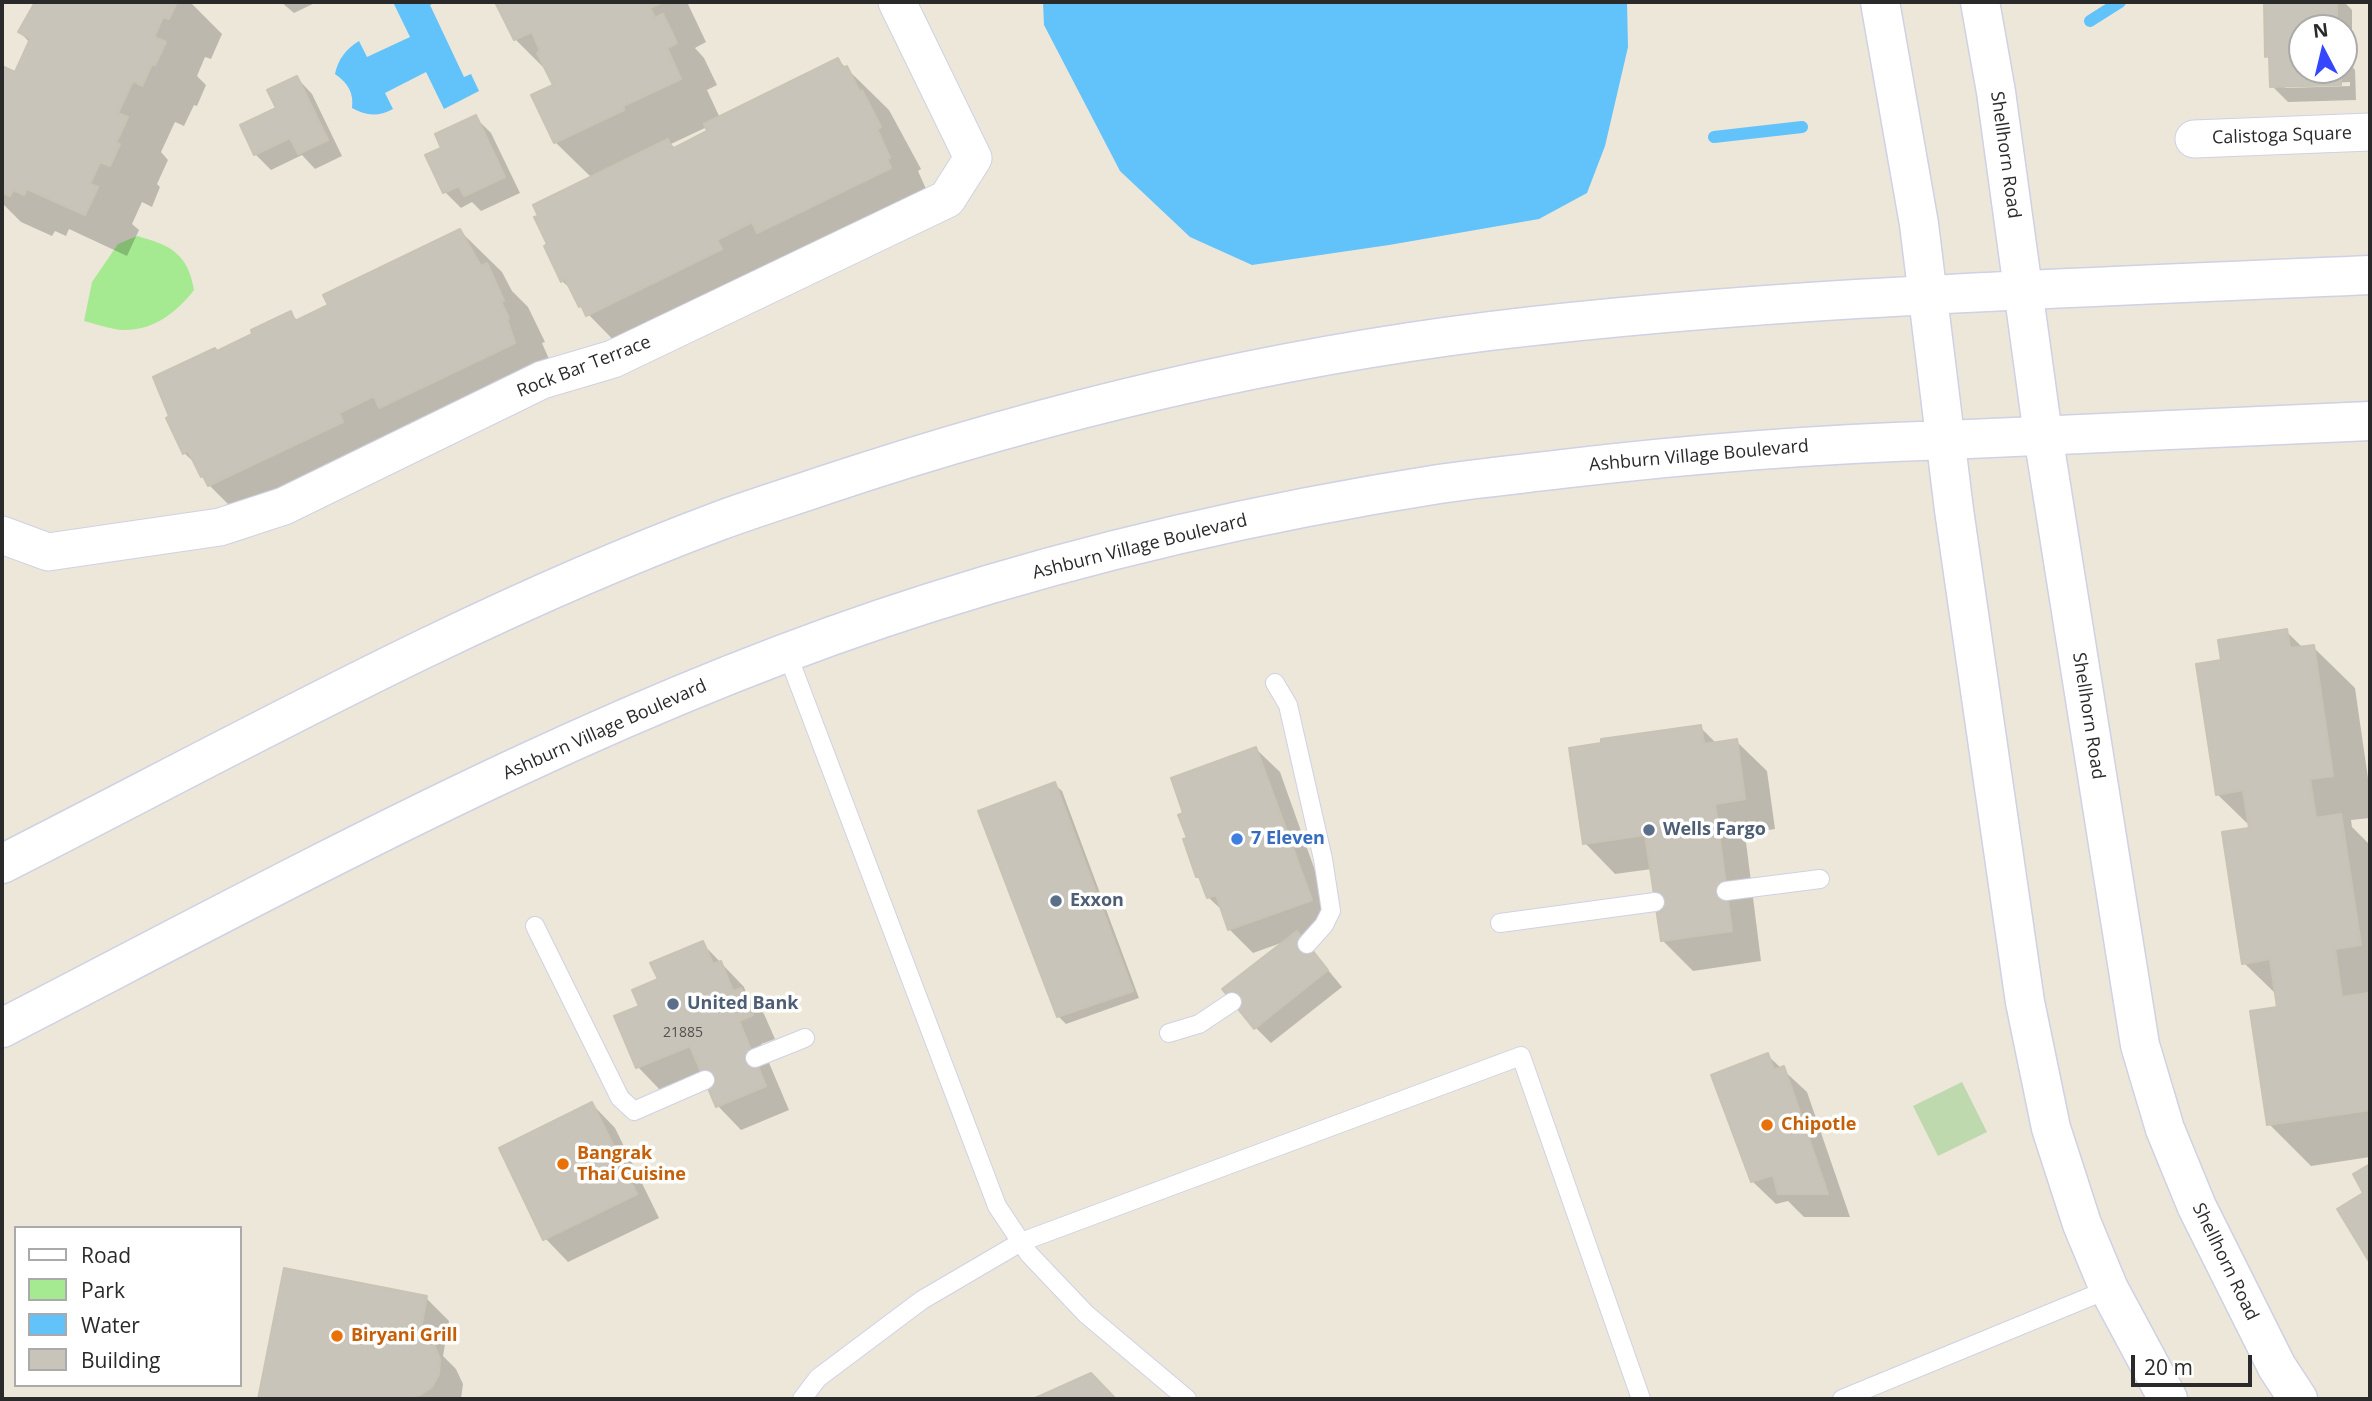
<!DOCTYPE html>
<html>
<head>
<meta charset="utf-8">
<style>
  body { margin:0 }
  #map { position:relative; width:2372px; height:1401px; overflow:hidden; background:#ede7da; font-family:"Open Sans",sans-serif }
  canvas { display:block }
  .frame { position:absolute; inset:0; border:4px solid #2a2a2a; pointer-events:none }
  .legend { position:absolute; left:14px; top:1226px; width:228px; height:161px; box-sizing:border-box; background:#fff; border:2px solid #aaa; margin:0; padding:9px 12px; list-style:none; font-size:21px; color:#2a2a2a }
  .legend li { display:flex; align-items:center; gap:14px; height:35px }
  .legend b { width:35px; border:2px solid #aaa }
  .north { position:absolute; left:2288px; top:14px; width:70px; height:70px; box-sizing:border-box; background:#fff; border:2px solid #aaa; border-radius:50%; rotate:353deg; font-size:19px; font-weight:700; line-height:28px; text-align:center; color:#2a2a2a }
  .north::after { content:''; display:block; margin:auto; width:24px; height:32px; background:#3546ff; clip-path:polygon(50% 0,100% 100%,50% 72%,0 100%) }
  .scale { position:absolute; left:2131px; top:1355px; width:121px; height:32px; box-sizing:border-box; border:4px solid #2a2a2a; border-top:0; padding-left:9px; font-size:21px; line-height:24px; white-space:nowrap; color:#2a2a2a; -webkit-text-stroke:5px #fff; paint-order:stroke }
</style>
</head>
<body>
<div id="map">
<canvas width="2372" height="1401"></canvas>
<div class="frame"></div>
<ul class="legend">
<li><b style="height:9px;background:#fff"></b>Road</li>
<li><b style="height:19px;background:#a5ea90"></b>Park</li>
<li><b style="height:19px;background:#62c2fa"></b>Water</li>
<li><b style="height:19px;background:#c8c4ba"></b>Building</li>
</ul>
<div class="north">N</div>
<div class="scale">20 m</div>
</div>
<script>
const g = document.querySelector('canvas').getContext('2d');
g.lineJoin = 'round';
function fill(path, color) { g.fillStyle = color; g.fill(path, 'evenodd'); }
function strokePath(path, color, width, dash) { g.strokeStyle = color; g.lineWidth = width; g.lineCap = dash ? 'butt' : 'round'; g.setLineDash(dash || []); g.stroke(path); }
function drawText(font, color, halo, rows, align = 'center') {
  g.font = font + ' "Open Sans",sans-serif'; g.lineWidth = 7; g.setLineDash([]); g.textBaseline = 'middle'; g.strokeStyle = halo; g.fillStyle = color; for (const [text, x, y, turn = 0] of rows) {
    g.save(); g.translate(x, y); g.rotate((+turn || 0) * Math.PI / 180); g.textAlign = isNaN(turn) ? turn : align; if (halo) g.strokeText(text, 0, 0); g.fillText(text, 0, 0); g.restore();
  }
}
fill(new Path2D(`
  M137,236C171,245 188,254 194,290C176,313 153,331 122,330C110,329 96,324 84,321L92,282L118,244Z`), '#a5ea90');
fill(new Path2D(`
  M1962,1082L1987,1132L1938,1156L1913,1106Z`), '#bfd9af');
fill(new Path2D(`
  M393,2H436L430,5L464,77L471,74L479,91L444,109L426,72L385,93L393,109C378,117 366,116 352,108C354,93 348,83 335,74C338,59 346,49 359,41L367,57L410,37Z
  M1043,2H1627L1628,47L1605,146L1587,193L1539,219L1389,245L1252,265L1190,237L1120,171L1044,25Z`), '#62c2fa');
fill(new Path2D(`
  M38,2H190L222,34L211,59L205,57L197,76L206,85L197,106L194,105L184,126L175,122L161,152L168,160L157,184L160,187L152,207L142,202L132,224L139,230L127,256L69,229L66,236L55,231L52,236L21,222L2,203V79L5,69L16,74L30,43L20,32Z
  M281,2H317L294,13Z
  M497,2H687L706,42L695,48L704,58L717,85L707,90L720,118L838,60L889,110L921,169L918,171L931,200L629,356L588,314L580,306L573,291L562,281L592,178L555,142V86L548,72L515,39ZM707,127L709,132L676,149L671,144Z
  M2266,2H2344L2352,10V66L2355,70L2356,100L2288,102L2272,86L2271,61L2266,56ZM2302,28H2344V70H2302ZM2350,82V86L2285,88V85Z
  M297,78L312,94L342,156L315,169L302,155L271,170L255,154Z
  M475,117L491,133L520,193L481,211L472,202L461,208L445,192L444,149Z
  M460,231L502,272L512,291L528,307L545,342L542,343L549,359L251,527L209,485L197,465L184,453L217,353L290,313L298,321L331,306Z
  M2286,631L2303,648L2313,647L2355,688L2370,792V818L2351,820L2352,827L2370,845V1157L2311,1166L2269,1124L2279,1009L2277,995L2244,963L2251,827L2217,794L2223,662Z
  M1700,727L1717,744L1736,741L1767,771L1775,829L1745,834L1761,961L1693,971L1662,940L1652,869L1615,874L1585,843Z
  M1256,749L1280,772L1334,924L1300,936L1342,987L1271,1043L1256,1028L1284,942L1253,953L1229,929L1224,912L1209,898L1203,881L1198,876L1189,839Z
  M1054,784L1062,791L1139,998L1066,1024L1058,1016Z
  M702,943L744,987L748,998L764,1014L775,1039L761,1044L789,1110L741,1130L718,1106L704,1073L661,1091L638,1067L617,1017L641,1007L660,980Z
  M1767,1055L1807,1092L1850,1217H1804L1788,1201L1776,1204L1752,1181Z
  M592,1104L615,1128L659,1218L568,1262L545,1238Z
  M285,1270L426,1298L449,1321L443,1356L456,1369L463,1384L461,1399H260Z`), '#0003');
strokePath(new Path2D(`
  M2090,21L2120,2
  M1714,137L1802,127`), '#62c2fa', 12);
const building = new Path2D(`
  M35,2H177L169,19L163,17L154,37L166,42L155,65L152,64L142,86L133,81L118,113L128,117L116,143L120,144L110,166L100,162L90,184L98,187L85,215L27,189L24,195L13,190L10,196L2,192V73L4,67L15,72L30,39L18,32Z
  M495,2H663L650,8L655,18L663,14L677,43L667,48L681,79L623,106L624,110L554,143L531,95L553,85L537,53L540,51L532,32L514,40Z
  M2264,2H2337V28H2302V70H2341V85L2270,87L2269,56L2265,57Z
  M838,58L843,68L847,66L860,92L862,90L881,127L877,129L890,158L887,159L891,168L757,233L752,222L717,240L722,249L586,316L581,305L579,307L565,279L561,282L544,246L547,244L534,217L538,216L533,205L668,139L672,149L707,131L704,124Z
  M297,76L328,140L298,154L290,138L254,155L240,125L276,108L267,90Z
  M476,115L505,177L464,196L459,186L443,193L425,155L441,148L435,134Z
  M460,229L481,266L487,263L504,301L501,302L509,318L507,319L515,343L379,408L374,396L339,413L343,422L208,486L203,476L201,477L188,451L183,454L166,418L169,416L153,377L215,348L217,351L252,334L251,330L291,311L295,321L328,305L323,295Z
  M2287,629L2290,648L2314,645L2333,776L2310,779L2316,818L2341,814L2361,945L2335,949L2342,997L2368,993L2370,1009V1110L2267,1125L2250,1011L2277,1007L2270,959L2242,964L2222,832L2249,828L2243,790L2216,795L2196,664L2221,660L2218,640Z
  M1701,725L1704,744L1737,739L1745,799L1715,804L1732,931L1661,941L1645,835L1583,844L1569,748L1601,743V739Z
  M1256,747L1312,900L1228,930L1216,895L1207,898L1199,877H1196L1183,839L1187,838L1178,815L1183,813L1171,778Z
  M1055,782L1133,991L1057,1017L978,811Z
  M1297,931L1328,970L1254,1029L1222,989Z
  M703,941L713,964L721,961L733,991L741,988L753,1015L739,1021L766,1086L716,1107L690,1046L636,1068L614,1016L639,1006L632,990L658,979L650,963Z
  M1768,1053L1774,1070L1784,1066L1828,1194H1778L1773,1175L1751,1182L1711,1075Z
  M592,1102L637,1194L543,1240L499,1148Z
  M2370,1164V1263L2337,1209L2363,1193L2353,1174Z
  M284,1268L427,1296L420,1334L433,1343L440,1359L439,1374L432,1387L420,1395L407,1397V1399H258Z
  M1091,1373L1116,1399H1033Z`);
fill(building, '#c8c4ba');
strokePath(building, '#c9c3b3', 2);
const lane = new Path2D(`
  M787,653L997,1206L1029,1254L1086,1314L1187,1399
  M1275,683L1288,705L1323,859L1331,911L1324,925L1307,944
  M1726,891L1820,879
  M1500,923L1655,902
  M535,926L620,1098L634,1111L705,1080
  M1169,1033L1199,1024L1232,1002
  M755,1058L805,1038
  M802,1399L818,1378L922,1300L1021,1242L1521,1056L1641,1399
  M1842,1399L2109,1289`);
const street = new Path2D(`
  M2194,139L2370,132
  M2,535L48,552L220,527L284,506L542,380L613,359L947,199L973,158L897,2`);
const secondary = new Path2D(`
  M1880,2L1919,224L1954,510L2025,1002L2051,1128L2082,1224L2109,1289L2168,1399
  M1980,2L1996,92L2043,435L2140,1045L2165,1129L2197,1207L2277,1367L2298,1399
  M2,864C238,744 470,614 719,521C754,508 790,497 825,485C1041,413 1263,359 1490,331C1782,296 2077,288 2370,275
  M2,1028C304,872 604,706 929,603C1095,550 1267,511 1439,484C1479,478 1521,474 1562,469C1690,454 1818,444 1947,440C2088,435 2229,426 2370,421`);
strokePath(lane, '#cfd1e4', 20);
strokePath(street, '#cfd1e4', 39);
strokePath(secondary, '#cfd1e4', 41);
strokePath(lane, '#fff', 18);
strokePath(street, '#fff', 37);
strokePath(secondary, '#fff', 38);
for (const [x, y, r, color] of [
  [1649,830,7,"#5c6f8a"],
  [1237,839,7,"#3f7fe0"],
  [1056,901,7,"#5c6f8a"],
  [673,1004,7,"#5c6f8a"],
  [1767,1125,7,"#e8710a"],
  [563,1164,7,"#e8710a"],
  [337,1336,7,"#e8710a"]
]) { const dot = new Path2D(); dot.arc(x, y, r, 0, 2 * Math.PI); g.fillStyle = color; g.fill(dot); strokePath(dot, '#fff', 2.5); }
drawText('14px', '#52504e', null, [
  ["21885",683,1033]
]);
drawText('18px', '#2a2a2a', '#fff', [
  ["Calistoga Square",2282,136,-2],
  ["Shellhorn Road",2005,155,82],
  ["Rock Bar Terrace",584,367,-21],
  ["Ashburn Village Boulevard",1699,456,-5],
  ["Ashburn Village Boulevard",1140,547,-14],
  ["Shellhorn Road",2088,716,81],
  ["Ashburn Village Boulevard",605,730,-24],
  ["Shellhorn Road",2225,1262,64]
]);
drawText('bold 18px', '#4e5e75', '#fff', [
  ["Wells Fargo",1663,830],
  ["Exxon",1070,901],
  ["United Bank",687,1004]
], 'left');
drawText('bold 18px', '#366cbe', '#fff', [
  ["7 Eleven",1251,839]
], 'left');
drawText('bold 18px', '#c56008', '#fff', [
  ["Chipotle",1781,1125],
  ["Bangrak",577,1154],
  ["Thai Cuisine",577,1175],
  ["Biryani Grill",351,1336]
], 'left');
</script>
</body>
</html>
